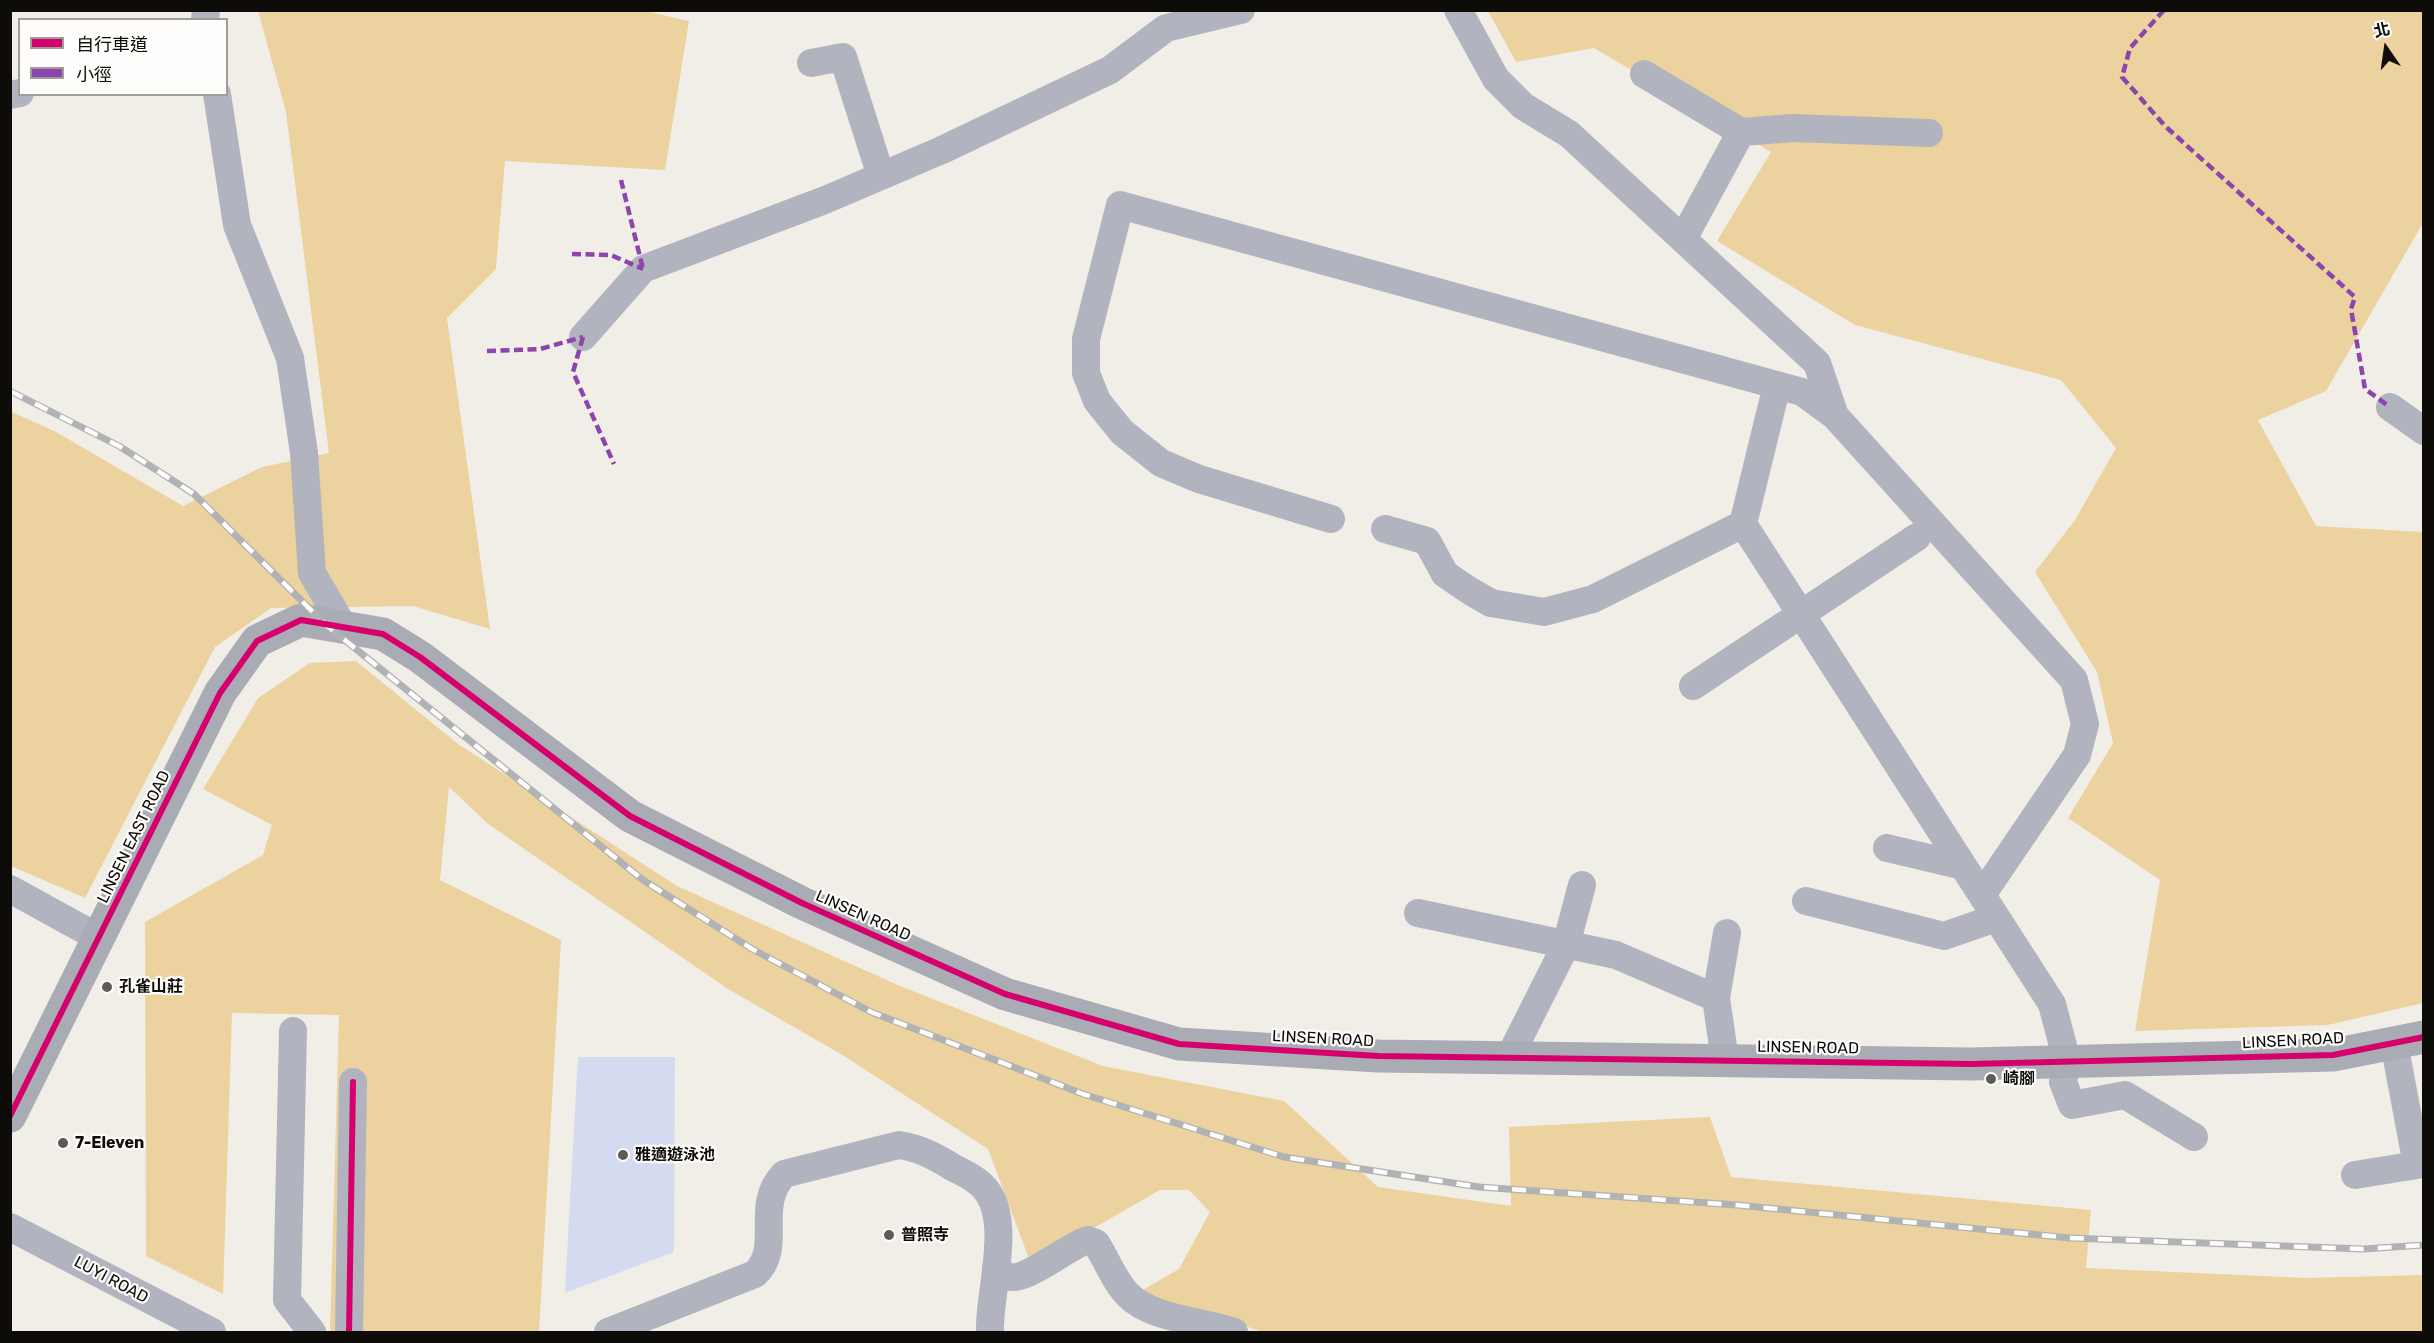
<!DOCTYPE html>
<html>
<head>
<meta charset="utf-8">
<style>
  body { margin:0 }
  #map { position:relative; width:2434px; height:1343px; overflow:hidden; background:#f1eee8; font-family:Rubik,"Noto Sans TC",sans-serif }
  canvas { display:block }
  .frame { position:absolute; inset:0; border:12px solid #0e0c08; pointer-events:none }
  .legend { position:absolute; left:18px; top:18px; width:210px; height:78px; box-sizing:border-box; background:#fefdfb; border:2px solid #9e9d9a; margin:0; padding:8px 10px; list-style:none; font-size:18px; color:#0e0c08 }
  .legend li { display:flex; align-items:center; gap:12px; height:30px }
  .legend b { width:30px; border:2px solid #9e9d9a }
  .north { position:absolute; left:2356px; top:18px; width:60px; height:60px; -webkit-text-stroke:4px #fefdfb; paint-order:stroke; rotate:347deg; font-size:16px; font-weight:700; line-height:24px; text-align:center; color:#0e0c08 }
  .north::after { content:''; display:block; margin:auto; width:21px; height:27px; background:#0e0c08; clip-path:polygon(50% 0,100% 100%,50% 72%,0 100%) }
</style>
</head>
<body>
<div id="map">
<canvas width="2434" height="1343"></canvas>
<div class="frame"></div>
<ul class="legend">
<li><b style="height:8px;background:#d6006c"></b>自行車道</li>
<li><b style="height:8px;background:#8e44ad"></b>小徑</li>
</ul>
<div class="north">北</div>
</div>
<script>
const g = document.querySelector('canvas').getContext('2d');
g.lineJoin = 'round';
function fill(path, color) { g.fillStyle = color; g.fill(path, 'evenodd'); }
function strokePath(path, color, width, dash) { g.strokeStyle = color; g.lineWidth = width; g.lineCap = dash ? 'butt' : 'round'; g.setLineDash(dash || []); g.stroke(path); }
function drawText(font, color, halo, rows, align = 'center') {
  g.font = font + ' Rubik,"Noto Sans TC",sans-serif'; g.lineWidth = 4.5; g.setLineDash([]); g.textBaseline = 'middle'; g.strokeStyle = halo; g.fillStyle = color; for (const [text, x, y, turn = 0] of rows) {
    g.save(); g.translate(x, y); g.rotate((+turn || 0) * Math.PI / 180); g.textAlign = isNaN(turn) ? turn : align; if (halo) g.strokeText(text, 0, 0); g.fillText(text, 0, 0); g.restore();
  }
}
fill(new Path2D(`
  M641,10L689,21L665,170L505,161L496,269L447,318L490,629L413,606L271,608L215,647L85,898L11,866L10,411L56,432L183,506L262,467L329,453L286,112L258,11Z
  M1488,11H2423V223L2326,391L2258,420L2316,526L2423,532V1003L2328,1025L2135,1031L2160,880L2068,818L2113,743L2097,672L2035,572L2075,520L2116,448L2061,380L1855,325L1717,241L1771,152L1594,48L1516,62Z
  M356,661L458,744L677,886L900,986L1103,1066L1284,1101L1378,1187L1511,1206L1509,1127L1710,1117L1731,1177L2091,1210L2086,1268L2307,1278L2423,1275V1332H1262L1232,1321L1176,1309L1141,1291L1179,1269L1210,1212L1189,1190H1160L1031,1264L988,1149L844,1056L728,989L488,824L449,787L440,880L561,940L539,1332H330L339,1015L232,1013L223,1294L146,1256L145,922L263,855L272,825L203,789L258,698L310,663Z`), '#ecd29e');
fill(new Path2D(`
  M578,1057H675L674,1252L565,1293Z`), '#d4daf0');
strokePath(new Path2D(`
  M1458,10L1496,79L1523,106L1569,134L1817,363L1835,416L2074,680L2085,724L2077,755L1982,895
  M205,20L206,10
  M811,63L843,57L881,176
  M1644,74L1741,132L1793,128L1929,133
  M217,94L237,225L290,358L304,453L312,573L344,628
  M10,95L20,93
  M1683,239L1741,132
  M583,337L643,269L825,200L942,150L1110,70L1166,28L1241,10
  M2390,407L2424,431
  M1331,519L1199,479L1161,463L1122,432L1097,401L1086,373V339L1120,205L1802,392L1835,416
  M1743,524L2052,1004L2067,1061L2063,1082L2072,1105L2125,1095L2194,1137
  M1385,529L1427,541L1445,574L1470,591L1491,603L1544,612L1593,599L1743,524L1777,385
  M1693,686L1917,537
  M1887,848L1963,866
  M10,889L99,938
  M1806,901L1944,936L1996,918
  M1418,913L1616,955L1716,998L1725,1060
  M1716,998L1727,933
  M293,1031L287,1300L312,1332
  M2394,1043L2417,1165L2424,1164
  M1509,1058L1566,945L1582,885
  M2355,1175L2417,1165
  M10,1227L212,1332
  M996,1267C999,1269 1003,1275 1007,1276C1024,1284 1069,1245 1088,1240L1096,1243C1106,1259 1115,1282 1128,1295C1151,1319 1204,1321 1234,1332
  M349,1332L353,1082
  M608,1332L755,1274C784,1247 753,1207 784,1174L899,1145C920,1148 936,1157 954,1168C962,1172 971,1176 978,1182C1017,1211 988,1292 990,1332`), '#b1b3be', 28);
strokePath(new Path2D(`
  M10,1116L220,693L257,641L301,620L383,634L420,657L630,816L802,903L1005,994L1179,1044L1378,1056L1971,1064L2333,1055L2424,1037`), '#aaacb5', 33);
const rail = new Path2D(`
  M10,391L119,446L194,494L326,625L643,880L752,949L871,1012L1083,1094L1284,1157L1479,1187L1737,1205L2070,1238L2363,1249L2424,1245`);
strokePath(rail, '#b1b2b3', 7);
strokePath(rail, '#fefdfb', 4.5, [14]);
strokePath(new Path2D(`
  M2164,10L2130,48L2122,77L2165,126L2355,297L2351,309L2365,389L2390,407
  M621,180L643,269
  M572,254L611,255L643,269
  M583,337L573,372L614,464
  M487,351L540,349L583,337`), '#8e44ad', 4.5, [9, 4.5]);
strokePath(new Path2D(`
  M10,1116L220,693L257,641L301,620L383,634L420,657L630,816L802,903L1005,994L1179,1044L1378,1056L1971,1064L2333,1055L2424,1037
  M349,1332L353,1082`), '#d6006c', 6);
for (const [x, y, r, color] of [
  [107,987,6,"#5d5b56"],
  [1991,1079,6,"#5d5b56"],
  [63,1143,6,"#5d5b56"],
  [623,1155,6,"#5d5b56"],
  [889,1235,6,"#5d5b56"]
]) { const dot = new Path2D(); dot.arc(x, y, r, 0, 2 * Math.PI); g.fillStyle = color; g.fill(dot); strokePath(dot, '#fefdfb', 2); }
drawText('16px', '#0e0c08', '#fefdfb', [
  ["LINSEN EAST ROAD",134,837,-64],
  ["LINSEN ROAD",863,916,24],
  ["LINSEN ROAD",1323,1039,3],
  ["LINSEN ROAD",2293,1041,-3],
  ["LINSEN ROAD",1808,1048,1],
  ["LUYI ROAD",111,1280,28]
]);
drawText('bold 16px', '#0e0c08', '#fefdfb', [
  ["孔雀山莊",119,987],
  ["崎腳",2003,1079],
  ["7-Eleven",75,1143],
  ["雅適遊泳池",635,1155],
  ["普照寺",901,1235]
], 'left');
</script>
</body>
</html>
